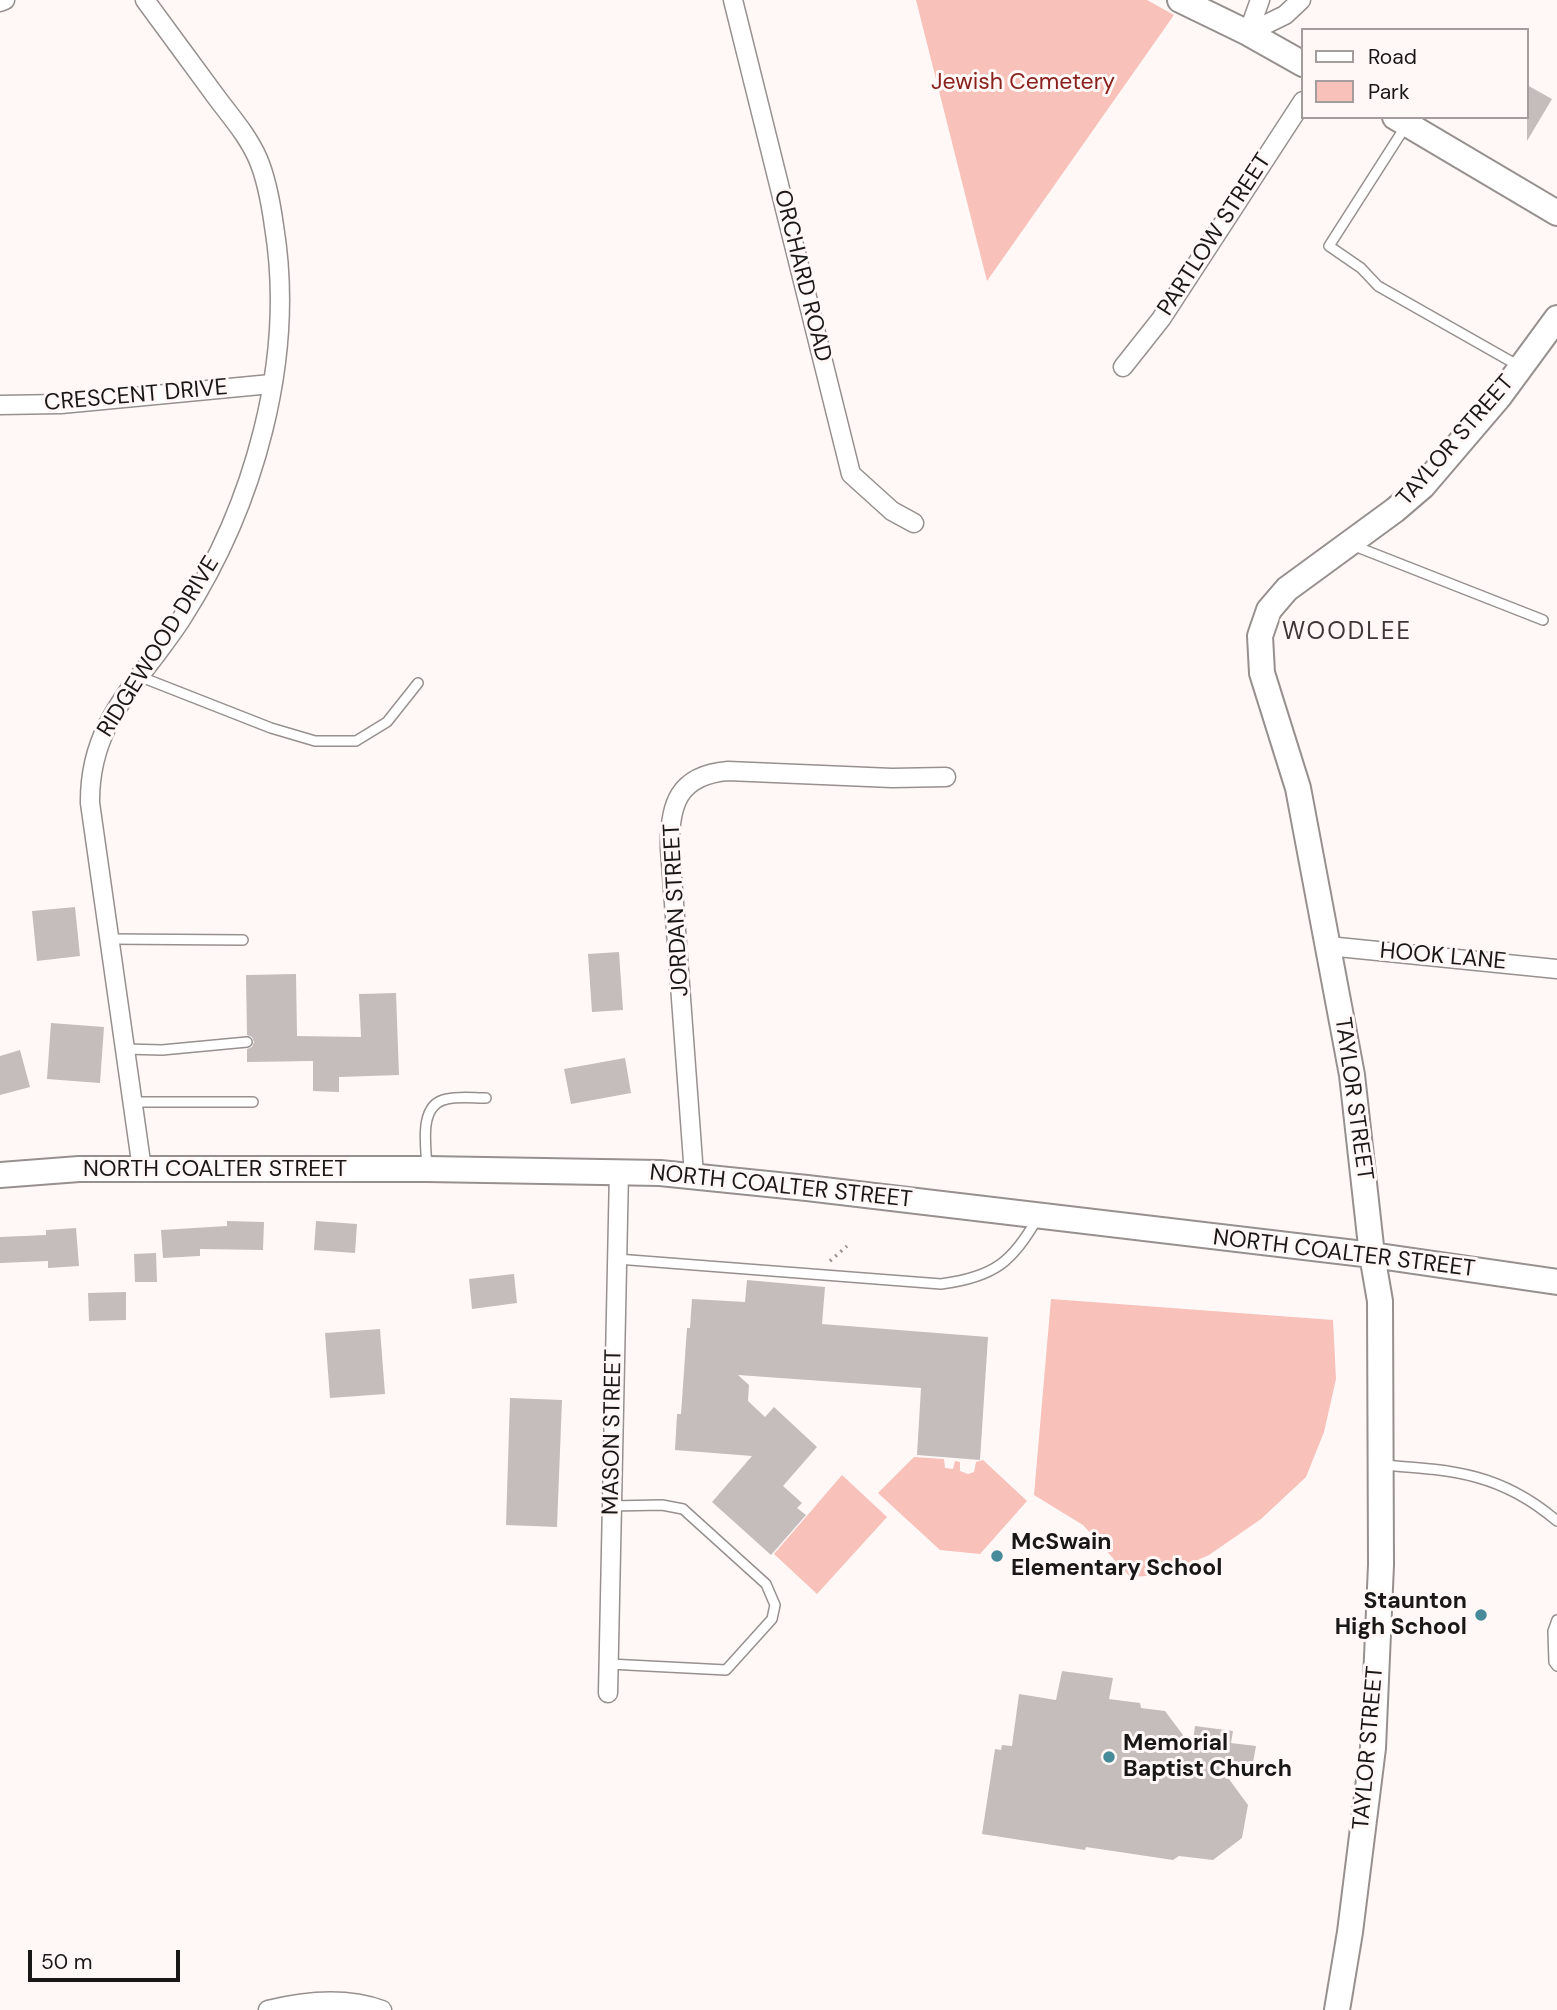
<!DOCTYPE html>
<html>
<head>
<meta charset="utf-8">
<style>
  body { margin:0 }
  #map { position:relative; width:1557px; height:2010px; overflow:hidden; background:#fff8f7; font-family:"DM Sans",sans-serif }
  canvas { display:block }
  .legend { position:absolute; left:1301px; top:28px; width:228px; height:91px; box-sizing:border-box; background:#fff8f7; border:2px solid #a39e9d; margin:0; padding:9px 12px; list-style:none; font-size:21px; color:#1a1717 }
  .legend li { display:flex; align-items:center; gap:14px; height:35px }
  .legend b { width:35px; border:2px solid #a39e9d }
  .scale { position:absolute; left:28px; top:1950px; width:152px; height:32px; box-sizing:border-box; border:4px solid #1a1717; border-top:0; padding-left:9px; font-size:21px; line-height:24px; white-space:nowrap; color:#1a1717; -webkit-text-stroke:5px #fff8f7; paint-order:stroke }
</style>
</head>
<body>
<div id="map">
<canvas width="1557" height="2010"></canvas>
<ul class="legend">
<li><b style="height:9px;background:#fff"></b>Road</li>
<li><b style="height:19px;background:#f8c1b9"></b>Park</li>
</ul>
<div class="scale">50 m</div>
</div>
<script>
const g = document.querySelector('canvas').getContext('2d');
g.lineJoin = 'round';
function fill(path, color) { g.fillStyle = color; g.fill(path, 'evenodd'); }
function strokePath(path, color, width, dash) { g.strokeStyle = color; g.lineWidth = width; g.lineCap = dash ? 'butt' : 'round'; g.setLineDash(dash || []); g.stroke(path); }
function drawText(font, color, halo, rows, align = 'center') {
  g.font = font + ' "DM Sans",sans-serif'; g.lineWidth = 6; g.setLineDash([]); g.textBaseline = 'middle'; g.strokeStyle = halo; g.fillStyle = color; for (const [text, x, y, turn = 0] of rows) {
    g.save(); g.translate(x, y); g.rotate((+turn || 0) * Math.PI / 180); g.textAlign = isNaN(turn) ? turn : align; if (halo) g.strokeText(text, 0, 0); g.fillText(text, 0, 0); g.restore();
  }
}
fill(new Path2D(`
  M916,0H1147L1174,15L987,281Z
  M1051,1299L1333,1320L1336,1379L1324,1432L1306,1477L1261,1519L1209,1555L1164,1575L1130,1577L1083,1525L1034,1495Z
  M914,1457L944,1459L945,1468L953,1469L955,1461L960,1462V1471L968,1474L974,1472L976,1462L983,1460L1027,1501L980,1554L940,1550L878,1493Z
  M842,1475L887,1517L817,1594L774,1554Z`), '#f8c1b9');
fill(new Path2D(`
  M1527,85L1552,99L1527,141Z
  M75,907L80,956L37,961L32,911Z
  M619,952L623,1010L592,1012L588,954Z
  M296,974L297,1036L361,1037L359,994L396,993L399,1075L339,1077V1092L313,1091V1061L247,1062V1049L252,1047L254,1042L252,1037L247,1035L246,975Z
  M51,1023L104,1027L100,1083L47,1079Z
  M20,1050L30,1087L0,1095V1056Z
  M625,1058L631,1093L571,1104L564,1069Z
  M227,1221L264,1222L263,1250L200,1249V1256L163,1258L161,1230L227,1226Z
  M316,1221L357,1224L355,1253L314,1250Z
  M76,1228L79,1266L48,1268V1261L0,1263V1237L46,1235V1230Z
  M156,1253L157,1282H135L134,1254Z
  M514,1274L517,1303L472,1309L469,1279Z
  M747,1280L825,1287L822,1324L988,1337L980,1460L917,1455L921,1388L738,1375L749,1385L748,1401L765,1417L774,1407L817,1447L783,1486L802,1503L797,1508L806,1515L771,1555L712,1502L752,1456L675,1450L677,1414H681L687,1328H690L692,1299L745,1302Z
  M126,1292V1320L89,1321L88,1293Z
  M380,1329L385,1394L330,1398L325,1333Z
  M510,1398L562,1400L557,1527L506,1525Z
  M1062,1671L1113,1678L1109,1699L1140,1703L1141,1708L1165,1711L1192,1747L1195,1726L1233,1731L1231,1743L1256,1746L1250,1779L1226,1775L1248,1805L1242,1838L1213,1860L1179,1856L1173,1860L1086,1847L1085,1850L982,1834L995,1749L1001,1750L1002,1745L1012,1746L1019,1694L1056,1700Z`), '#c4bdbc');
const lane = new Path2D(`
  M1407,124L1329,246L1361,268L1378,286L1519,366
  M1352,545L1543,620
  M141,677L271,728L315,741H356L387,722L418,683
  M109,939L243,940
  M125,1049L162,1050L247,1042
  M132,1102H253
  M427,1167C426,1146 418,1104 447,1099C459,1096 474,1098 486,1098
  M617,1259L941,1284C994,1277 1013,1262 1038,1217
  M1383,1465C1453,1470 1501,1473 1557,1521
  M1557,1620L1553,1631L1554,1662L1557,1666
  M609,1664L726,1670L772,1619L775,1605L766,1584L683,1509L662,1505L611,1506`);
const street = new Path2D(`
  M733,0L851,474L892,511L914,523
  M0,2L5,0
  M1248,33L1285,15L1301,0
  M1248,33L1260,0
  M1123,367L1161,319L1303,101
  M0,405L61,404L271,384
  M1328,946L1557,969
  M142,1169L90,803C89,720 140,683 182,618C254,506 296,359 274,226C271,204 267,180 258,159C248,136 232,118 217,98C193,65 169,33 145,0
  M694,1175L670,849C669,805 678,775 728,771L892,778L946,777
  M608,1693L619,1171
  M268,2010C304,2001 347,1997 382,2010`);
const secondary = new Path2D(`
  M1180,0L1248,33L1303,64
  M1395,117L1557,213
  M0,1175L79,1169H427L660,1173L807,1188L1372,1255L1557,1282
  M1337,2010L1350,1932L1373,1748L1381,1565L1380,1301L1372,1255L1352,1075L1298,788L1262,673L1260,636L1269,610L1287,589L1395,510L1423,486L1499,397L1557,318`);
strokePath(lane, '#96908f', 12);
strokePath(street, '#96908f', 21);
strokePath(secondary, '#96908f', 28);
strokePath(new Path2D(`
  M830,1261L847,1246`), '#989392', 3.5, [2, 5]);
strokePath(lane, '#fff', 9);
strokePath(street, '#fff', 18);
strokePath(secondary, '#fff', 24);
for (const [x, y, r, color] of [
  [997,1556,7,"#478a99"],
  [1481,1615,7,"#478a99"],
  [1109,1757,7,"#478a99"]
]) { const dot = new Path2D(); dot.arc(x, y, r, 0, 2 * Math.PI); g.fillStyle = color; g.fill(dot); strokePath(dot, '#fff8f7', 2.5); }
drawText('23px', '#8a211c', '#fff8f7', [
  ["Jewish Cemetery",1023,83]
]);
drawText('23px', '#1a1717', '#fff8f7', [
  ["PARTLOW STREET",1215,235,-57],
  ["ORCHARD ROAD",802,276,76],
  ["CRESCENT DRIVE",136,396,-5],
  ["TAYLOR STREET",1456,441,-49],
  ["RIDGEWOOD DRIVE",159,647,-58],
  ["JORDAN STREET",677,910,-93],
  ["HOOK LANE",1443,957,5],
  ["TAYLOR STREET",1353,1099,82],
  ["NORTH COALTER STREET",215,1170],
  ["NORTH COALTER STREET",781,1187,6],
  ["NORTH COALTER STREET",1344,1254,7],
  ["MASON STREET",613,1432,-89],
  ["TAYLOR STREET",1369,1748,-85]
]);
drawText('bold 23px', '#1a1717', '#fff8f7', [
  ["McSwain",1011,1543],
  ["Elementary School",1011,1569],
  ["Staunton",1467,1602,"right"],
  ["High School",1467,1628,"right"],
  ["Memorial",1123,1744],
  ["Baptist Church",1123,1770]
], 'left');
g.letterSpacing = '2px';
drawText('24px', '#3c3736', '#fff8f7', [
  ["WOODLEE",1347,633]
]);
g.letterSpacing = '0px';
</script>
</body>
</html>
